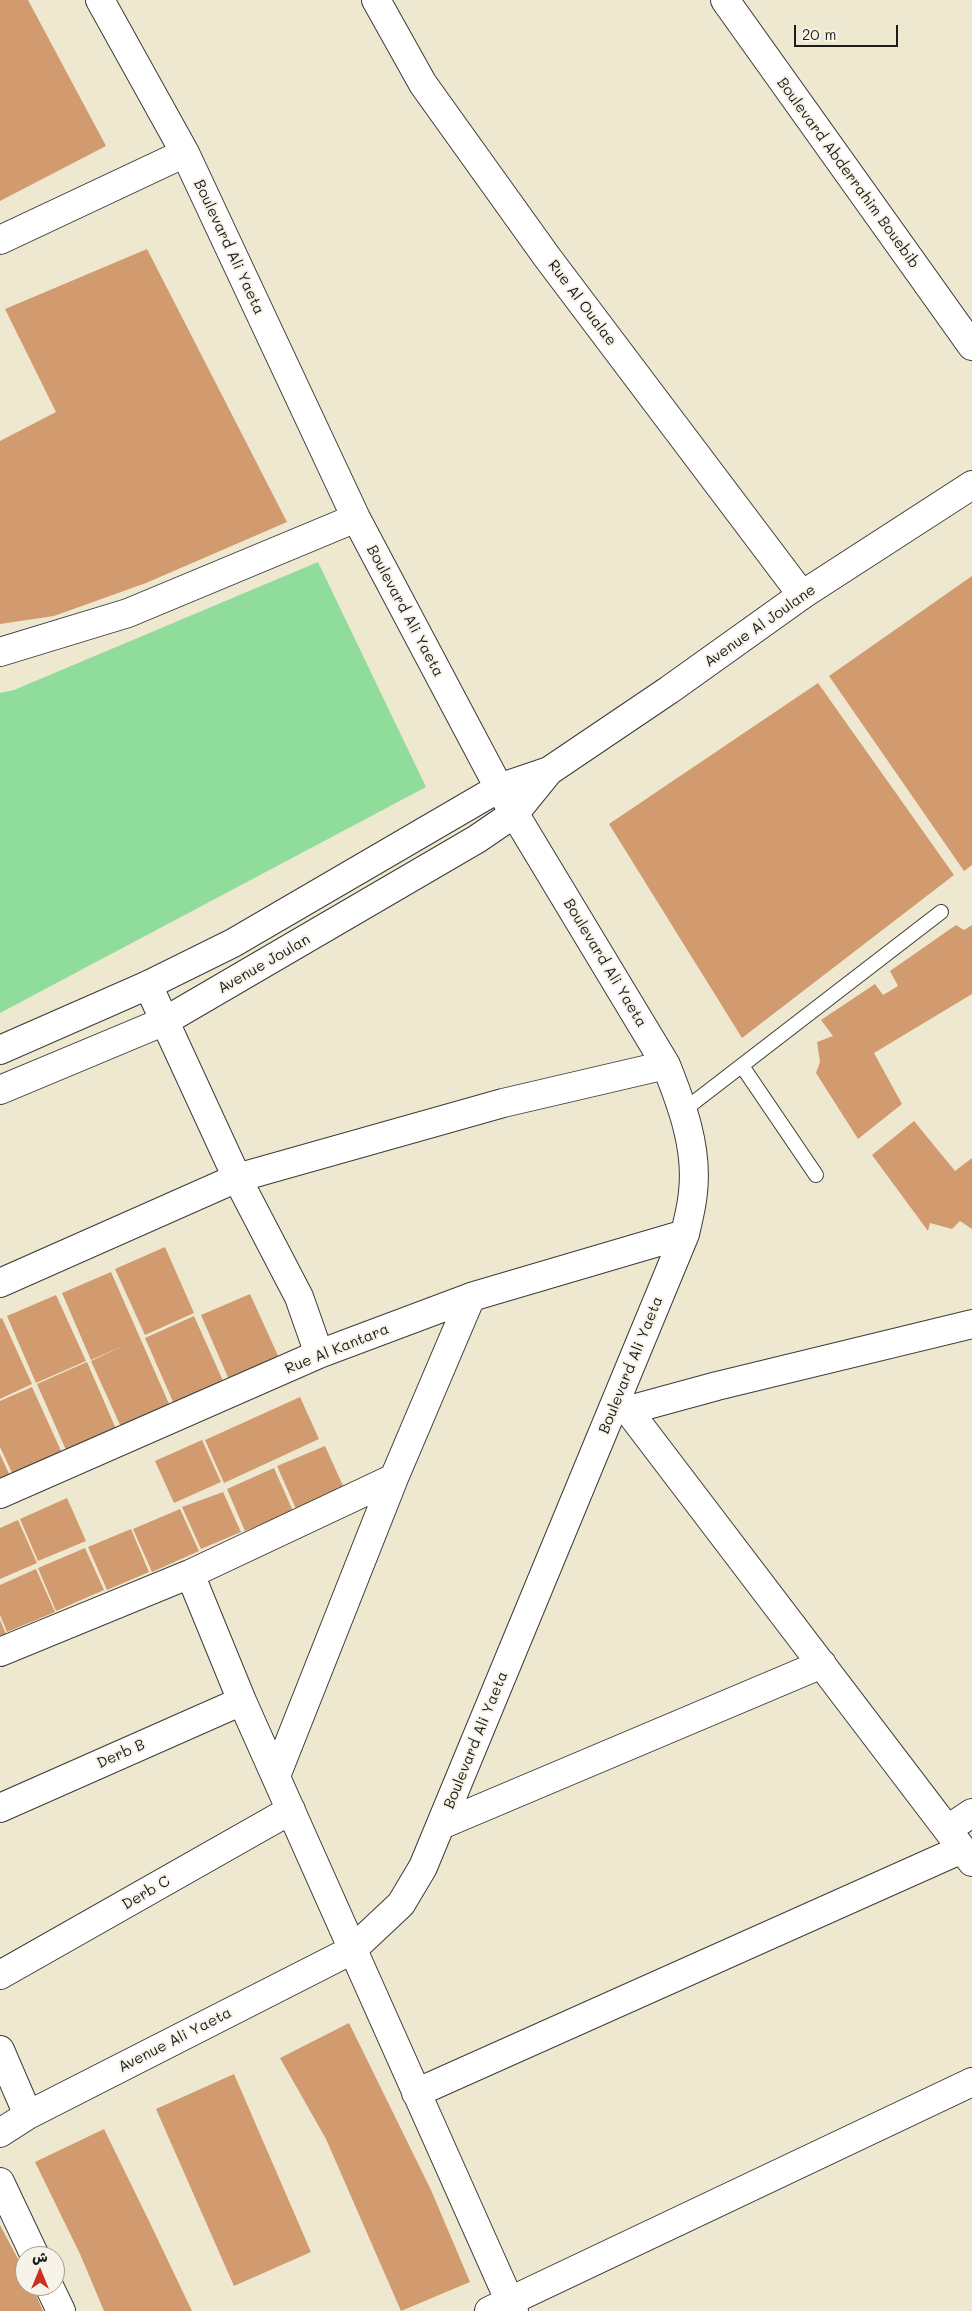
<!DOCTYPE html>
<html>
<head>
<meta charset="utf-8">
<style>
  body { margin:0 }
  #map { position:relative; width:972px; height:2311px; overflow:hidden; background:#efe8d0; font-family:Mali,"Playpen Sans Arabic",sans-serif }
  canvas { display:block }
  .north { position:absolute; left:15px; top:2246px; width:50px; height:50px; box-sizing:border-box; background:#f7f3e8; border:1px solid #9f9d96; border-radius:50%; rotate:0deg; font-size:14px; font-weight:700; line-height:20px; text-align:center; color:#1c1c1c }
  .north::after { content:''; display:block; margin:auto; width:18px; height:22px; background:#c8321e; clip-path:polygon(50% 0,100% 100%,50% 72%,0 100%) }
  .scale { position:absolute; left:794px; top:25px; width:104px; height:22px; box-sizing:border-box; border:2px solid #1c1c1c; border-top:0; padding-left:6px; font-size:15px; line-height:18px; white-space:nowrap; color:#1c1c1c; -webkit-text-stroke:4px #f7f3e8; paint-order:stroke }
</style>
</head>
<body>
<div id="map">
<canvas width="972" height="2311"></canvas>
<div class="north">ش</div>
<div class="scale">20 m</div>
</div>
<script>
const g = document.querySelector('canvas').getContext('2d');
g.lineJoin = 'round';
function fill(path, color) { g.fillStyle = color; g.fill(path, 'evenodd'); }
function strokePath(path, color, width, dash) { g.strokeStyle = color; g.lineWidth = width; g.lineCap = dash ? 'butt' : 'round'; g.setLineDash(dash || []); g.stroke(path); }
function drawText(font, color, halo, rows, align = 'center') {
  g.font = font + ' Mali,sans-serif'; g.lineWidth = 4; g.setLineDash([]); g.textBaseline = 'middle'; g.strokeStyle = halo; g.fillStyle = color; for (const [text, x, y, turn = 0] of rows) {
    g.save(); g.translate(x, y); g.rotate((+turn || 0) * Math.PI / 180); g.textAlign = isNaN(turn) ? turn : align; if (halo) g.strokeText(text, 0, 0); g.fillText(text, 0, 0); g.restore();
  }
}
fill(new Path2D(`
  M318,562L426,787L0,1013V693L14,690Z`), '#90dd9b');
fill(new Path2D(`
  M0,0H28L106,146L0,201Z
  M147,249L287,522L146,583L54,616L0,624V441L56,412L5,309Z
  M972,576V865L964,871L829,676Z
  M818,683L954,875L742,1038L609,824Z
  M956,925L964,930L972,925V994L874,1053L902,1104L858,1139L816,1073L820,1062L817,1042L833,1036L821,1020L875,984L883,995L898,986L890,971Z
  M914,1121L955,1171L972,1158V1229L960,1221L952,1229L930,1223L928,1231L872,1155Z
  M165,1247L194,1313L145,1335L115,1269Z
  M111,1272L170,1406L121,1427L91,1361L125,1345L91,1360L62,1293Z
  M250,1294L280,1360L230,1382L201,1315Z
  M56,1295L86,1361L36,1383L7,1316Z
  M194,1316L224,1383L174,1404L145,1338Z
  M2,1318L32,1384L0,1399V1319Z
  M87,1362L116,1429L66,1450L37,1384Z
  M32,1387L62,1453L13,1475L0,1447V1401Z
  M300,1397L319,1439L224,1483L205,1440Z
  M202,1440L221,1482L174,1503L155,1461Z
  M325,1446L344,1488L296,1509L277,1466Z
  M0,1454L10,1476L0,1481Z
  M274,1468L293,1511L245,1531L227,1489Z
  M223,1492L241,1532L201,1549L182,1507Z
  M67,1498L86,1541L38,1561L20,1519Z
  M180,1509L199,1551L152,1572L133,1529Z
  M18,1520L37,1563L0,1579V1528Z
  M131,1529L149,1572L107,1590L88,1547Z
  M85,1548L104,1590L56,1611L38,1568Z
  M36,1569L55,1612L7,1632L0,1615V1585Z
  M0,1620L6,1634L0,1636Z
  M349,2023L431,2190L470,2282L401,2311L326,2139L280,2058Z
  M234,2074L311,2252L234,2286L156,2109Z
  M104,2129L149,2221L192,2311H104L80,2254L35,2162Z
  M0,2225L25,2272V2286H32L43,2311H0Z`), '#d19b6f');
const lane = new Path2D(`
  M742,1066L816,1175
  M684,1110L941,912`);
const street = new Path2D(`
  M376,0L423,84L547,257L802,595
  M725,0L972,346
  M0,240L185,153
  M0,652L128,613L356,518
  M148,985L237,1178L299,1297L319,1354
  M0,1283L237,1178L503,1103L666,1065
  M618,1397L972,1862
  M629,1410L717,1386L972,1324
  M0,1494L319,1354L471,1297L685,1234
  M190,1574L242,1701L514,2311
  M0,1652L190,1574L394,1478
  M276,1776L394,1478L471,1297
  M0,1808L242,1701
  M441,1825L822,1664
  M948,1829L972,1813
  M0,1975L291,1810
  M0,2050L28,2115
  M416,2093L962,1849
  M0,2133L28,2115L352,1950L401,1904L423,1867L685,1234C688,1220 692,1206 693,1192C698,1148 682,1105 666,1065L499,788L356,518L185,153L100,0
  M0,2182L35,2256
  M49,2286L61,2311
  M489,2311L972,2082`);
const secondary = new Path2D(`
  M0,1050L148,985L233,943L499,788L549,771L669,690L802,595L972,485
  M0,1090L165,1021L477,839L515,813L549,771`);
strokePath(lane, '#3c3b37', 16);
strokePath(street, '#3c3b37', 30);
strokePath(secondary, '#3c3b37', 30);
strokePath(lane, '#fff', 14);
strokePath(street, '#fff', 28);
strokePath(secondary, '#fff', 28);
drawText('15px', '#1c1c1c', '#f7f3e8', [
  ["Boulevard Abderrahim Bouebib",848,173,54],
  ["Boulevard Ali Yaeta",229,247,65],
  ["Rue Al Oualae",582,303,53],
  ["Boulevard Ali Yaeta",405,611,62],
  ["Avenue Al Joulane",760,626,-35],
  ["Boulevard Ali Yaeta",605,963,59],
  ["Avenue Joulan",264,964,-30],
  ["Rue Al Kantara",337,1349,-22],
  ["Boulevard Ali Yaeta",631,1365,-68],
  ["Boulevard Ali Yaeta",476,1740,-68],
  ["Derb B",121,1754,-24],
  ["Derb C",146,1893,-30],
  ["Avenue Ali Yaeta",175,2040,-27]
]);
</script>
</body>
</html>
